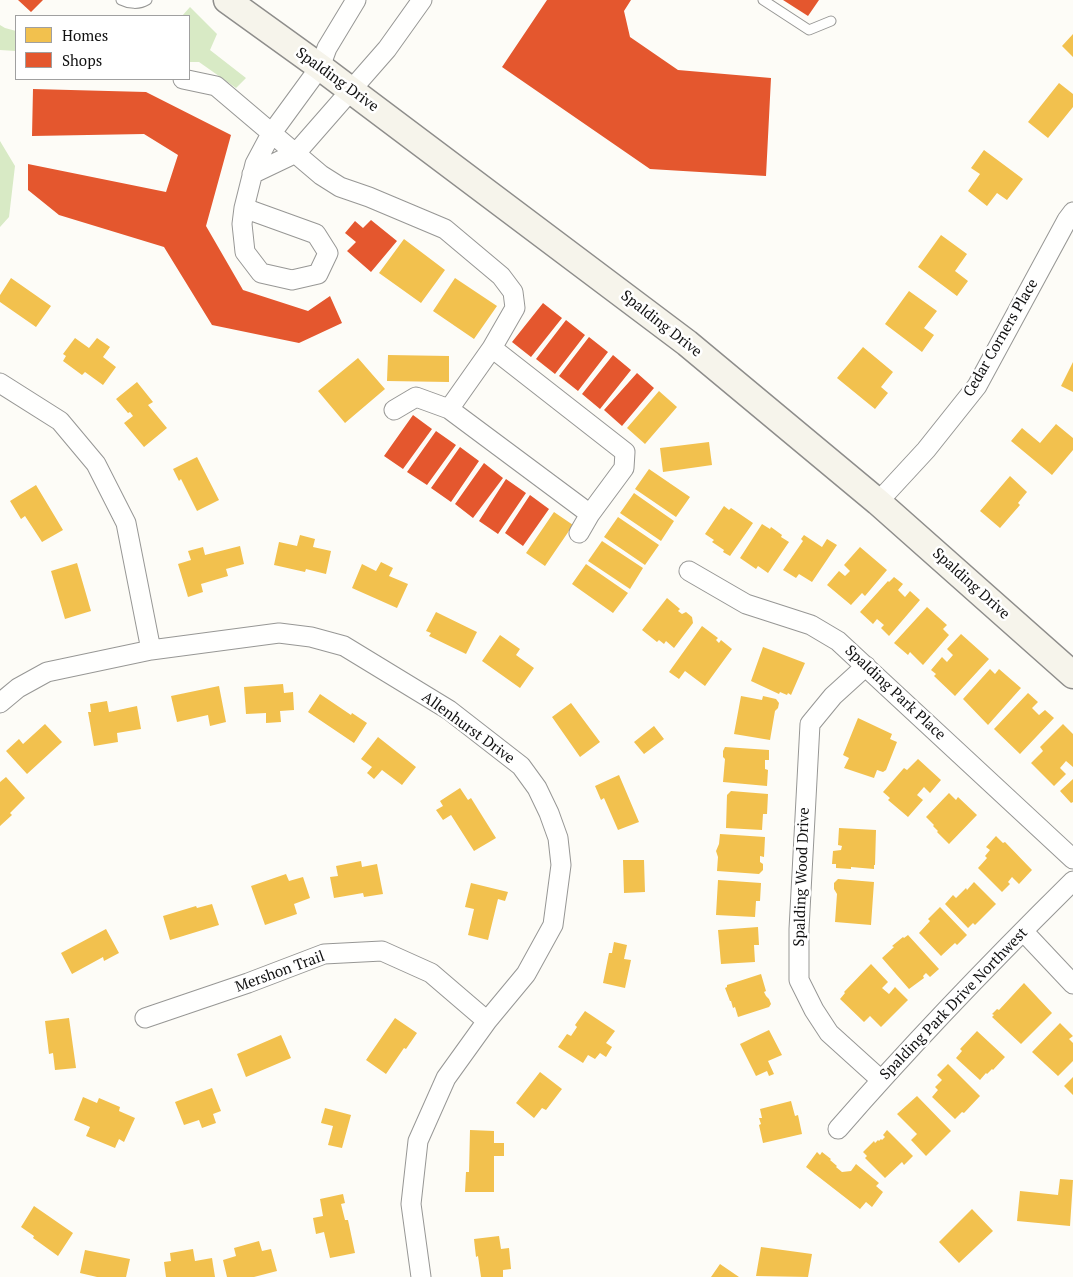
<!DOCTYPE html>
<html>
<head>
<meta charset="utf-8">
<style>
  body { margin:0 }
  #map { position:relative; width:1073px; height:1277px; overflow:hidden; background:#fdfcf7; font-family:"PT Serif",serif }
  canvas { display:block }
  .legend { position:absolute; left:15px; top:15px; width:175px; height:65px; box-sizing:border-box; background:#fff; border:1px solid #a0a0a0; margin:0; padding:6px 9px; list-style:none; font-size:15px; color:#111 }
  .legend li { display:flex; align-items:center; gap:10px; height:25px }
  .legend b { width:25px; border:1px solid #a0a0a0 }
</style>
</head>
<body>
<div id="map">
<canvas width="1073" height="1277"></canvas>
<ul class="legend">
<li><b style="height:14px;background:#f2c14e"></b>Homes</li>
<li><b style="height:14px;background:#e4572e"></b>Shops</li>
</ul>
</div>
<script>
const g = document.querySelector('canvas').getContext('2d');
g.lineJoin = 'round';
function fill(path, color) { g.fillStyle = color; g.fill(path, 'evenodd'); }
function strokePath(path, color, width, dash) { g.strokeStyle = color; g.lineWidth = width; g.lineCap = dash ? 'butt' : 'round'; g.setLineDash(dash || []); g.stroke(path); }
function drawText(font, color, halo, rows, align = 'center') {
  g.font = font + ' "PT Serif",serif'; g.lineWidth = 5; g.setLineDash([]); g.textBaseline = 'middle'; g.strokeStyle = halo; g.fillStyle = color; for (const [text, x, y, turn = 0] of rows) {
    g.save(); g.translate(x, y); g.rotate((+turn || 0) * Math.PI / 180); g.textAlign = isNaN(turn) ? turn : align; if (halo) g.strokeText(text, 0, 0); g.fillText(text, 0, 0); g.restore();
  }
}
fill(new Path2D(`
  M190,7L217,34L210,50L246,78L236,88L199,62H189V16H182Z
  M0,25L5,28L16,31V51L0,50Z
  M0,141L15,166L9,217L0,227Z`), '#d8eac5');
fill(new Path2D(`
  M1073,34V57L1062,46Z
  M1059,83L1073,94V107L1048,138L1028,122Z
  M984,150L1023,179L1007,200L997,193L987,206L968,191L980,174L971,168Z
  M941,235L967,254L955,271L968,281L957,296L918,267Z
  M404,239L445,270L421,303L379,273Z
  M11,278L51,306L36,327L0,302V295Z
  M455,278L497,306L474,339L433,311Z
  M909,291L937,311L924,328L934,335L922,352L885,324Z
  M75,338L89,348L97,338L110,347L103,357L116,367L103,385L85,372L82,375L63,361L66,356L63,354Z
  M863,347L893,372L881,387L888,393L875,409L837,378Z
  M388,355L449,356V382L387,381Z
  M358,358L385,389L345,423L318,391Z
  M1073,362V392L1061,386Z
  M137,382L153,402L148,405L167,428L144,447L124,423L133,416L130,412L128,413L116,399Z
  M659,391L677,407L645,444L627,428Z
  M1056,424L1073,438V450L1052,475L1011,441L1022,428L1040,443Z
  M709,442L712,465L663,472L660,448Z
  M197,457L219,500L197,511L181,479L179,481L173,469Z
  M649,469L690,497L676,517L635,489Z
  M1010,476L1027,492L1018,503L1020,505L1000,528L980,511Z
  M36,485L63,530L42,542L25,516L21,519L10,501Z
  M634,493L674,521L661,541L620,513Z
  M724,506L729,510L731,508L753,523L730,556L723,552L724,550L712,542L714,540L705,534Z
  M554,512L573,525L545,566L526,553Z
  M618,517L659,545L645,565L604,537Z
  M762,524L770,529L771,527L782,535L781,537L789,542L768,573L758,566L756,569L740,558Z
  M300,535L315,539L313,547L331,551L326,574L306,569L305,572L274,565L279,542L297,546Z
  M804,535L822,547L827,539L837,545L812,582L799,574L796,578L783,570L803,541L801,539Z
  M602,541L643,568L630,589L588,561Z
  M240,546L244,564L226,569L228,576L201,584L203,592L188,597L178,564L191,560L188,551L203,547L205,555Z
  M860,547L887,570L865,596L862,593L851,605L827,585L839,571L845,576L850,571L844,565Z
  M381,562L393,568L389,576L408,584L397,608L352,588L362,564L376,571Z
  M77,563L91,611L65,619L51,571Z
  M586,564L628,593L613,613L572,584Z
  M894,577L903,584L898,590L905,597L910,591L920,600L889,636L881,628L884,625L877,619L873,624L860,612L888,581L889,582Z
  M667,598L680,609L678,611L682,614L686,612L692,617L693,623L674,648L666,641L664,644L659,640L657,642L642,630Z
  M927,607L947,625L943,629L949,635L923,665L910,652L908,655L894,643Z
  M436,612L477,632L466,654L429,636L431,633L426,631Z
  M702,626L718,638L716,640L719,643L721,640L732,649L705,686L685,671L679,679L669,672Z
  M961,634L989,659L955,696L934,676L936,674L931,670L942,657L947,662L953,655L947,649Z
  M500,635L520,649L516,655L534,668L520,688L482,661Z
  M763,647L805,663L791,695L788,693L787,695L780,692L779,694L751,681Z
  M990,669L995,674L999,669L1021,688L988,725L963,699Z
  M283,684L284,693L293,692L294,710L280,711L281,722L266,723V713L246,714L244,687Z
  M219,686L226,722L210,726L208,715L177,722L171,696Z
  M1028,693L1038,702L1032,708L1039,715L1045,710L1054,718L1020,754L994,729Z
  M320,694L351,715L352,713L367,723L354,743L308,712Z
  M741,696L762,700L763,696L776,699L779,703L778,708L775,711L770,740L734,734Z
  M107,701L109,712L137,706L141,729L117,733L118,742L94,746L88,712H91L90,704Z
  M571,703L600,742L580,757L552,717Z
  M858,718L892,734L890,739L897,742L886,770L883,772L877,770L874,778L844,768L849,758L843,755Z
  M45,724L62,742L27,774L6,751L19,739L23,744Z
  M1063,724L1073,734V767L1066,761L1060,768L1066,774L1054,786L1031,763L1043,751L1040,747Z
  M654,726L664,739L644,754L634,742Z
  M378,737L416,767L402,785L382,770L374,779L367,773L372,767L361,759Z
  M725,747L769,750V760H765V769L768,770L767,786L723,782L725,759L723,757V751Z
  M918,759L941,780L930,793L924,787L917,795L923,800L908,817L888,800L890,798L883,792L904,768L907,770Z
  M619,775L639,822L618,830L604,798L601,800L595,786Z
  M6,777L25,798L10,813L12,815L0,826V782Z
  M1073,779V802L1071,803L1060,791Z
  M460,788L468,800L471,798L496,838L474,851L451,815L443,820L436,810L443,806L440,801Z
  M731,791L768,794L767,814H763L762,830L726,828L727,795Z
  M949,793L956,800L958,797L977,815L949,844L937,832L938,831L933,826L934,825L926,817Z
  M839,828L876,830L875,865H874V869L851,867V869L836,868V864H832L833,851L841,850L842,846L838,845Z
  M720,834L765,837L764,857L760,856V862L763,864V870L759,874L717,871L718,857L716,851L719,844Z
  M996,836L1003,843L1005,842L1032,870L1019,884L1012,877L1008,882L1010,884L1002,892L978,868L987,858L985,856L990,850L986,847Z
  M623,860H644L645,892L624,893Z
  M361,861L362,867L377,864L383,894L364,897L363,893L334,898L330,877L338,876L336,866Z
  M286,874L289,881L303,877L310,898L294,904L297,914L265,925L251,886Z
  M838,879L874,882L871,925L835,922L837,894L834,889V883Z
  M718,880L761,883L760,901H756L755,917L716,915Z
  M974,882L996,904L975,925L973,923L968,928L945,904L953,895L956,898L966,888L967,890Z
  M471,883L508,892L505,901L498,899L488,940L468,935L474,909L465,907Z
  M212,904L219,925L170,940L163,916L196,906L197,908Z
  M940,907L967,935L957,945L955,943L941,956L919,933L930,921L928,919Z
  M758,927L759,945H754L755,962L721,964L718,930Z
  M106,929L119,953L104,961L103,957L72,974L61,953Z
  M908,935L939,969L930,977L926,973L923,976L924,978L909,989L882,958L894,947L892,946L903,937L904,938Z
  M614,942L627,945L624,959L631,960L625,988L603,983L609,953H612Z
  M871,964L888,982L882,988L889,994L895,987L908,1000L881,1027L870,1016L864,1022L840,999L845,993L844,992Z
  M761,974L766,991L764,992L766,996L769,999L771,1004L769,1007L738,1017L735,1007L733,1008L731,1001H730L725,988L727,987V985Z
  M1024,983L1052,1013L1021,1044L992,1017L994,1015L992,1014L997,1009L999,1010Z
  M585,1011L615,1031L606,1043L612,1047L606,1057L600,1053L595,1059L588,1055L583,1063L558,1047L567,1034L571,1036L577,1027L575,1025Z
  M69,1018L76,1068L55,1070L53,1053L49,1054L45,1021Z
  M395,1018L417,1033L406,1049L404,1048L386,1074L366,1060Z
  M1060,1023L1073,1036L1069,1039L1073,1043V1061L1058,1076L1032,1052Z
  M769,1030L782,1055L768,1061L774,1074L769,1076L767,1071L756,1076L740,1044Z
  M977,1031L1005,1057L993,1070L992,1069L987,1074L986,1073L980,1080L956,1058L962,1051L960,1049Z
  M281,1035L291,1058L246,1077L237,1054Z
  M948,1064L980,1096L964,1113L962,1112L955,1119L932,1097L938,1090L935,1087L942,1080L937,1075Z
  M540,1072L562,1089L546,1110L542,1108L534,1118L516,1103Z
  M1073,1077V1095L1064,1086Z
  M212,1088L221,1111L213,1114L216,1123L202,1128L199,1120L184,1125L175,1102Z
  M917,1096L951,1131L926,1156L911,1140L917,1134L897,1114Z
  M83,1097L97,1103L99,1098L120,1107L119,1111L135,1118L124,1142L119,1139L115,1148L86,1136L90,1127L74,1120Z
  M791,1101L795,1116L798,1115L802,1134L763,1143L759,1125L761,1124L759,1118H762L760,1109Z
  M325,1108L351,1115L342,1148L328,1145L333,1126L321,1123Z
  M470,1130L494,1131V1143H504V1156H494V1192H465L466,1172H469Z
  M887,1130L913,1156L904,1165L902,1162L885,1178L865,1158L867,1156L863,1152L874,1141L875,1143L878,1140L879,1141L881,1139L882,1140L885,1137L883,1135Z
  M817,1152L820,1155L822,1152L831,1159L830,1160L837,1166L836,1167L842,1172L851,1171L856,1164L879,1183L876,1186L883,1192L872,1207L866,1202L860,1209L806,1167Z
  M1060,1179L1073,1180L1070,1226L1017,1221L1020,1191L1058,1195Z
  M343,1194L345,1203L341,1204L345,1220H348L355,1253L330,1258L324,1232L316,1234L313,1218L323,1216L320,1199Z
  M34,1206L73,1233L58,1256L33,1238L34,1236L21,1227Z
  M972,1209L993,1231L959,1263L939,1242Z
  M499,1236L501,1249L509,1248L511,1269L503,1270V1277H481L478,1256L476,1257L474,1239Z
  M259,1241L262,1251L271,1249L277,1271L254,1277H227L223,1260L236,1256L234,1248Z
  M761,1247L812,1254L808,1277L756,1276Z
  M193,1249L195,1261L212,1258L215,1277H166L164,1262L171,1261L170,1253Z
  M85,1250L130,1259L126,1277H97L80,1273Z
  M720,1264L739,1277H711Z`), '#f2c14e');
fill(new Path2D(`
  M18,0H43L31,12Z
  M547,0H631L624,11L630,37L678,70L771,78L766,176L650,169L502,67Z
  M783,0H819L808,16Z
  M33,89L146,92L231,135L206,226L243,290L308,311L330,296L342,323L299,343L212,325L164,247L59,215L28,190V164L166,192L178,155L144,134L32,136Z
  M371,220L397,241L371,272L347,251L356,242L345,233L355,221L363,228Z
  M543,303L562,318L531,357L512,342Z
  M566,320L585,335L555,374L536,359Z
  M589,337L608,352L578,391L559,376Z
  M613,355L631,370L600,409L582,394Z
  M637,373L654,388L622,426L604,410Z
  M413,415L432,429L403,469L384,456Z
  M436,431L456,445L427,485L407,472Z
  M460,447L479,461L451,502L431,488Z
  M484,463L503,478L473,518L455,504Z
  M506,479L526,493L498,534L479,521Z
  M530,495L549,509L523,546L505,533Z`), '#e4572e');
const lane = new Path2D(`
  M121,0C129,4 139,5 147,0
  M763,0L809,30L831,21`);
const street = new Path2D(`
  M183,79L216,86L321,175L340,187L369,197L445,229L501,276L513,292L515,308L492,348L449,409
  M252,174L296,153L387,49L422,0
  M244,208L316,234L328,253L318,274L292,280L261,273L245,252L242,224L244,208L255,164L271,134L320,67L327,48L356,0
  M492,348L625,452L624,468L590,514L579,533
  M0,383L60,421L96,464L126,523L151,650
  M394,410L416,397L449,409L590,514
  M878,502L926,450L977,386L1067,220L1073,212
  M689,571L746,604L811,625L838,641L1073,859
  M866,666L833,696L810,724L799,929V980L814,1010L829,1033L881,1080
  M0,703L18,688L47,672L151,650L279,633L311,637L344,646L449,710L521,766L537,788L549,813L558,838L561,865L553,925L526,974L487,1021L446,1078L418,1141L411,1204L421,1277
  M1023,931L1073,984
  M145,1018L248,983L324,954L382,951L431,973L487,1021
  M838,1129C913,1043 992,961 1073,881`);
const secondary = new Path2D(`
  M227,0L320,67L687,343L878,502L1073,675`);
strokePath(lane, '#979795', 11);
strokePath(street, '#979795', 21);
strokePath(secondary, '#8e8d8b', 29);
strokePath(lane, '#fffffe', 9);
strokePath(street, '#fffffe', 19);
strokePath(secondary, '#f6f4eb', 26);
drawText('15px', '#111', '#fff', [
  ["Spalding Drive",337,80,36],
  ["Spalding Drive",661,324,38],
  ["Cedar Corners Place",1001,338,-60],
  ["Spalding Drive",971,584,42],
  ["Spalding Park Place",895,693,43],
  ["Allenhurst Drive",468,728,36],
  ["Spalding Wood Drive",802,877,-88],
  ["Mershon Trail",280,972,-20],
  ["Spalding Park Drive Northwest",954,1004,-46]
]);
</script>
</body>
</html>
